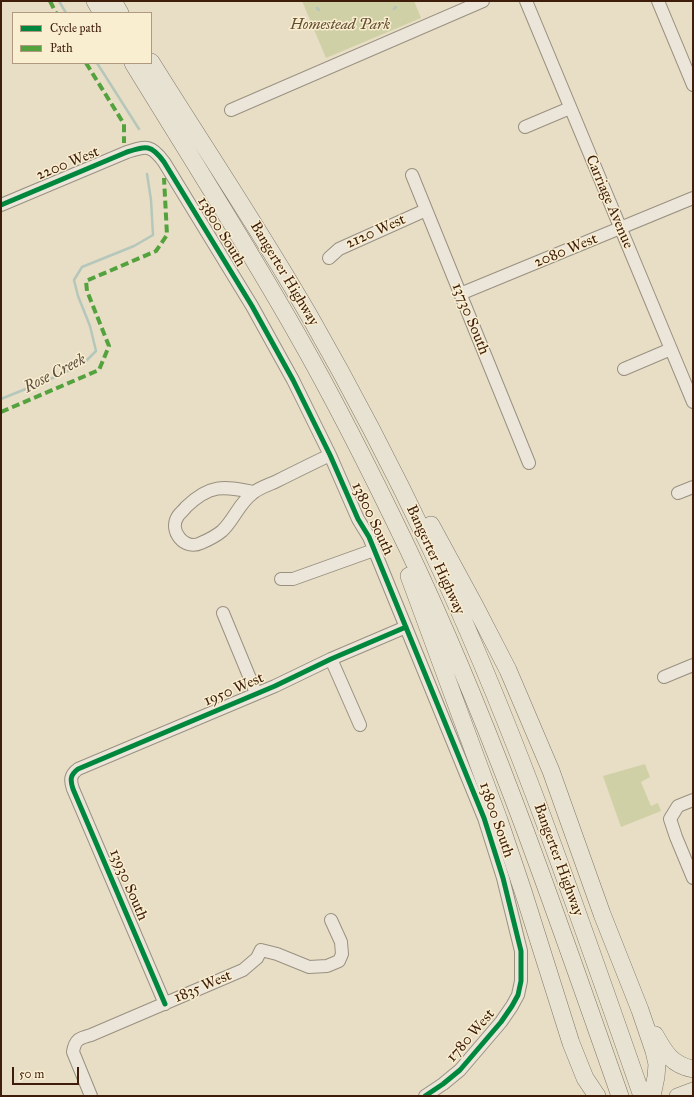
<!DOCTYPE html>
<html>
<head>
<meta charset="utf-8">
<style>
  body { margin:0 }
  #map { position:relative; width:694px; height:1097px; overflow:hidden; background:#e7dec5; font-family:"IM FELL Great Primer",serif }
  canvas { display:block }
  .frame { position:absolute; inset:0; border:2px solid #3f1d0b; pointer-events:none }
  .legend { position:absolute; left:12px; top:12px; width:140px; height:52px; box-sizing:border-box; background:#f9eed0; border:1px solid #af9a81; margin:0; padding:5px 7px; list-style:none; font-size:12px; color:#3f1d0b }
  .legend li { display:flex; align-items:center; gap:8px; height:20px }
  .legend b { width:20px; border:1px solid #af9a81 }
  .scale { position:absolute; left:12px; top:1067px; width:67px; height:18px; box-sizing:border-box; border:2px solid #3f1d0b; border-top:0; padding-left:5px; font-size:12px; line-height:14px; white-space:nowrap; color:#3f1d0b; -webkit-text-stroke:3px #f9eed0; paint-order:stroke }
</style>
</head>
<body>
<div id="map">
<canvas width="694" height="1097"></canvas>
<div class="frame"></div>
<ul class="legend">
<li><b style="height:5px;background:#00873e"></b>Cycle path</li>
<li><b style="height:5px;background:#54a23e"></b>Path</li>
</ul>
<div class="scale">50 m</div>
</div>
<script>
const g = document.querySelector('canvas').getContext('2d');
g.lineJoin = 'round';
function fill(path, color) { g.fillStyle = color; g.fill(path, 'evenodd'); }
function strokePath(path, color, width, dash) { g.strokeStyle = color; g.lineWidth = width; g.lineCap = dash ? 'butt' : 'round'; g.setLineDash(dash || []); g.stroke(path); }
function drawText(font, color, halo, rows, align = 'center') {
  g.font = font + ' "IM FELL Great Primer",serif'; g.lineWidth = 3; g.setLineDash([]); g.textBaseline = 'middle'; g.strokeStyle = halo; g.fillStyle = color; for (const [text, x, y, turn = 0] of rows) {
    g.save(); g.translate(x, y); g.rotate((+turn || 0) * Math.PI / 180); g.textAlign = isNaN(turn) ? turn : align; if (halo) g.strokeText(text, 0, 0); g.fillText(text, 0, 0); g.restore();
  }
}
fill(new Path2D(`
  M302,1H414L421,18L326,58Z
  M645,764L650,777L641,782L651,806L658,803L661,811L621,827L603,776Z`), '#d0d0a6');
strokePath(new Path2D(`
  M59,1L66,13
  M317,8L319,10
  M394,9L396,7
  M97,63L139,129
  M1,399L60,375L85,362L96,351L90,326L78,296L74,280L82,267L134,246L153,235L151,200L147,174`), '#b5c7bb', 2.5);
const minor = new Path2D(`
  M526,1L693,402
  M658,1L693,85
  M231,110L483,1
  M525,127L570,108
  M412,175L529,463
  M1,205L127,152C146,146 151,144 164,162L252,306L293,380L330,455L358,519L369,537L484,818L503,878L521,951V981L518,995L512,1006L501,1022L460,1070L443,1084L425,1096
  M329,258L339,249L426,210
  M460,294L693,198
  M624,369L671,349
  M253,492C223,486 210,484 186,507C184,510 180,513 178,516C168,531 185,551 201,543C208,540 216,536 222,531C234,520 239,503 253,493C259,488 268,485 275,482C293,473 311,464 330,455
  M678,493L693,487
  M281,579H293L374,550
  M223,613L256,693
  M331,659L360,725
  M664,677L693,665
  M693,800L678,806L670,819L676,837L693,878
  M165,1004L73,789C70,780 70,775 78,769L275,686L331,659L406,627
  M91,1096L73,1052C75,1039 80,1038 91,1035L243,970L257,958L261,950L277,954L309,967L327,966L339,961L342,954L341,942L331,920`);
const major = new Path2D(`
  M677,1096L693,1090`);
const highway = new Path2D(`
  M95,1L102,13
  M113,1L120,13
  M151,62C204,147 260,230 310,317C353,392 393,469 430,547C514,724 577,911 642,1096
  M133,63C188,153 245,242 297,334C337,404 373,476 408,549C492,726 555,911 620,1096
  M431,525L475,606L508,670L551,771L602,914L640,1010L654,1051L657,1064L656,1077L652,1096
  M409,576L499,820L523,891L571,1043L585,1078L597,1096
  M655,1035C665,1053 672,1065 693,1069`);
strokePath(minor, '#9a9080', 14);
strokePath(major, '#817768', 16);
strokePath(highway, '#817768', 18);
strokePath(minor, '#ebe6d9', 12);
strokePath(major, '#e8e2d3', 15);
strokePath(highway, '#e8e2d3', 17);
strokePath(new Path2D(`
  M50,1L56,13
  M86,63L124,124V143
  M1,412L99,370L109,346L87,291L86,281L156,251L167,235L164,178`), '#54a23e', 4, [8, 4]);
strokePath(new Path2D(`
  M1,205L127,152C146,146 151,144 164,162L252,306L293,380L330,455L358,519L369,537L484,818L503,878L521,951V981L518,995L512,1006L501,1022L460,1070L443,1084L425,1096
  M165,1004L73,789C70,780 70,775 78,769L275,686L331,659L406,627`), '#00873e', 5);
drawText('italic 15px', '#654f32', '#f9eed0', [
  ["Homestead Park",340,25]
]);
drawText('15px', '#3f1d0b', '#f9eed0', [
  ["2200 West",68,164,-22],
  ["Carriage Avenue",609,202,67],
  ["13800 South",221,232,59],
  ["2120 West",376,232,-24],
  ["2080 West",566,251,-22],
  ["Bangerter Highway",284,274,59],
  ["13730 South",470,319,68],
  ["13800 South",372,519,65],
  ["Bangerter Highway",435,560,65],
  ["1950 West",234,690,-23],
  ["13800 South",496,820,71],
  ["Bangerter Highway",558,860,70],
  ["13930 South",128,885,67],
  ["1835 West",203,987,-23],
  ["1780 West",471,1036,-49]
]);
drawText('italic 16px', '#5c4d3f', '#f9eed0', [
  ["Rose Creek",55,374,-27]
]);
</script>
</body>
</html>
